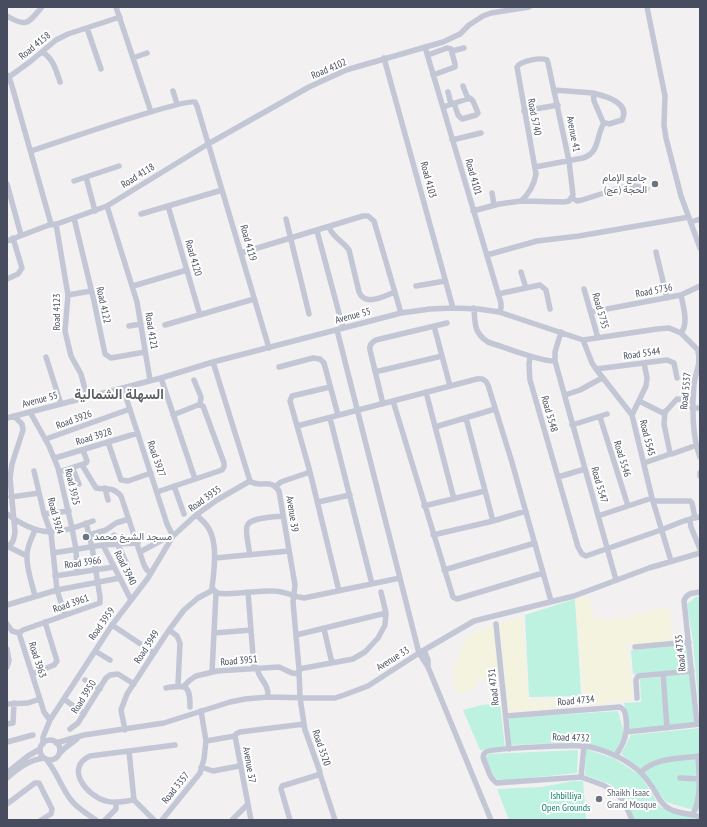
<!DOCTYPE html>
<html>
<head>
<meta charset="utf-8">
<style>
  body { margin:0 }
  #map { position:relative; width:707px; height:827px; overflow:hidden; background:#f2f0f0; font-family:"PT Sans Narrow",sans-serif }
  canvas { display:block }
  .frame { position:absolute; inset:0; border:8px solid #474c5e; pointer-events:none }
</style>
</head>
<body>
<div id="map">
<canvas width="707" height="827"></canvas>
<div class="frame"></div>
</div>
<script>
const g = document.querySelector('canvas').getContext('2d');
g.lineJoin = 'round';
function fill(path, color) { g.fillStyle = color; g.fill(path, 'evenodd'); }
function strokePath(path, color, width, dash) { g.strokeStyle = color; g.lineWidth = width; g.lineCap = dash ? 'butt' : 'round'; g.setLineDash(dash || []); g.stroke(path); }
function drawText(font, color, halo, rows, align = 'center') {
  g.font = font + ' "PT Sans Narrow",Vazirmatn,sans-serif'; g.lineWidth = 4; g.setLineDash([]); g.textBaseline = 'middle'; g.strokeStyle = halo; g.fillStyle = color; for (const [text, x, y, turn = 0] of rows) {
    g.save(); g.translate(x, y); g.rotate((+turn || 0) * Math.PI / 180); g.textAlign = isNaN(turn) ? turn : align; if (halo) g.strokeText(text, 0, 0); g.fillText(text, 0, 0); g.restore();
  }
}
fill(new Path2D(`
  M700,596V721L693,642L687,604L696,597Z
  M575,599L581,696L529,697L525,615Z
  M686,645L688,669L633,674L631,650Z
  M690,674L694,722L669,725L665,676Z
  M660,677L665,728L629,729L624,703L641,702L640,679Z
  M500,703L505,749L480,750L463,710L482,705Z
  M618,711L624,733L615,752L580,742L511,745L509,718Z
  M700,728V812L666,802L640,768L621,754L631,735Z
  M586,749L615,759L641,776L660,807L700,820H633L628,800L610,784L585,775Z
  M578,750L577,773L500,781L495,777L485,759L489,754Z
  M574,781H583L586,820H509L497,789L541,787Z`), '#bdf1e0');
fill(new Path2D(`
  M589,597L593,617L611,620L670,607L672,641L627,645L633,700L602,704L508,712L500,624L522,616L529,701L584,700L575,599Z
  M496,624L498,678L476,680V687L459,695L453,684L455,666L466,637L477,631Z`), '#f4f3e0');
strokePath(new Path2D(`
  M116,7L151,112
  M647,7L665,96L664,125L666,138L681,196L700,248
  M7,16C27,28 28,23 42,7
  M87,28L101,69
  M425,47L501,303V308L499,312
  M452,51L464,48
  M42,52C53,58 56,70 60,82
  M428,55L447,48L451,49L455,64V67L433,75
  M133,58L147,53
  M384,58L453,308
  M7,75L9,77L12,86L51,224
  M9,77L31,61L56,40L68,34L120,17
  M463,86L468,99
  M554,90L593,93
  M173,91L177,104
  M448,92L451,104
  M593,93C604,96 631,102 622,120L609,124L603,122L594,101Z
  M443,107L470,98L473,101L478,113L476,115L462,119L458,115L454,103
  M524,111L558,105
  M452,140L481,133
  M31,151C52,144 184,98 195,102L197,106L269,348
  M535,167L583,158C600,153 596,135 604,123
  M86,177L95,211
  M74,181L119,166
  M7,184L21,235
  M492,193L494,205
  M572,198L577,201L582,200L623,187L635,186L647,189
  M107,206L137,302L150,380
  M168,206L200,315
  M473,211L499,204L521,201L564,202L569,201L573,195L569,161L548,63L547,60C541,57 520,61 517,67L536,174C534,185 530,193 521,201
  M141,214L222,190
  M74,218L94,301L105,354L111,358L145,352
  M286,219L309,314
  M691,222L700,219
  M56,224L68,295L65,331L71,356L81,374L87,397
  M329,227C333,238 343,241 349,250L359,292C365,307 384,296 395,292
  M317,231L343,328
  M7,241L49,225L57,224L107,206L208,144L309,87L346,70L443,42L460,34L469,25L483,16L491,13L529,7
  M656,252L667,298
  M241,253L363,216H368L374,221L401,313
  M487,255L537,241L579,236L689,217
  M521,272L526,288
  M7,279L18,274L22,268L13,238
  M133,286L187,270
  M416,286L445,281
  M584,289L598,338
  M498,294L540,285L546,290L550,309
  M68,295L91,291
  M681,295C683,306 689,323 681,333
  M474,308C475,324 474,333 488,342C501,346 544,363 555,361
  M591,312L681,295L700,286
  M165,325L254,299
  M129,326L141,324
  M434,326L450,386
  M337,330L419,653L428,667L491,820
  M561,332L555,352V361L616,580
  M583,340L592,363L596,369L632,415L652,498L671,561
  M698,351C701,365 696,370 694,384C692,405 692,437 700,457
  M530,356L529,365L530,380L578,547L582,554L586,556L661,530L681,522L690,519
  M46,357L61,404
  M213,362L250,481C260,489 270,477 279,491L295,585L293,602L299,669L300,698L305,730L320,772L318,775L282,786L281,789L290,820
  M279,367L313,358L320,359L324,363L338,415
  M596,369L667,360L674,363L677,378
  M375,372L442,356
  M161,378L195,479
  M194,380L201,397L200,405
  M330,387L292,396L290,401L310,472L339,591
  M123,388L167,524L173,536
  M426,392L454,499
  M565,395L580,390L602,378
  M393,401L453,597L457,599L543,573
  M639,401L663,413L667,410L677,399L693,401
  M383,404L370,350C369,345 372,342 376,340L447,323
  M692,408H700
  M30,412L49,446L58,468L72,528L76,549L77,573
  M665,412L664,424L670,453L672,454L697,445
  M632,415L646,386L647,378L644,363
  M600,417L628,506
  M7,418L161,378L213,362L401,313L430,309L453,308L479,309L499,312L583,340L657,329L669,328L681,333L700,352
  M330,418L372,584
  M466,418L493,521
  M572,425L607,414
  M297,426L477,379C483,378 486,380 488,385L511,459L551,601
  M435,427L495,409
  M46,439L130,409
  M108,442L121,480L128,481L151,473
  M55,458L138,433
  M644,463L670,454
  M82,465L96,488C106,490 113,486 121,496L144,565L147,570L151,573
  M73,469L79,484
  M34,471L44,514L51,533L57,590L65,615
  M59,472L86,463L87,461L83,450
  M700,473V476
  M558,477L585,469
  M174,486L184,514
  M276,486L281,482L310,472
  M105,488L108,500
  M157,492L222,470L224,467V463L203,406L198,405L173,415
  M11,497L39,493
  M653,501H690L692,503L695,518
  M318,502L350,495
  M424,506L485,491
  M7,514C40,538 56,535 93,521
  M44,514L69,511
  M196,515C201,519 206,523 209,529C218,544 214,571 212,588L217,593C231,596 258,590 274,591C285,591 294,597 304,598L400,578
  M598,516L652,498
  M700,517L692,518L690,521L691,527L700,549
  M35,530C32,538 27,546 27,555C26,568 32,583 35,596
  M89,535L106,530L116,523L129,519
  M114,535C119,549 126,561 132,575
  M433,535L493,521L526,511
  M103,545L131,600
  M7,547C13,544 14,539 15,532L10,478L12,464L23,430L22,424L14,416
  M9,547L27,556
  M140,552L162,540
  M53,553L103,545L138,543
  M250,555C249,548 245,532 247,526C250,517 275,517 283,516
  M215,558L289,551
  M444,570L535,543
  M55,576L114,567
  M248,592L254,668
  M7,605L57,590L120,578
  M7,624L12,631L19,633L44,712L50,720
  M496,624L509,749
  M112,625L154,653
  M324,629L332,663
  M169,630L177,636L180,643L178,685
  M19,633L23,630L100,603V597L92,547L86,523
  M214,633L216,593
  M296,635L386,613
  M635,647L689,642
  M7,649L9,661L7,667
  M424,650L428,660V666
  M95,651L110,660
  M257,668C259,680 269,683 268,697
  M299,669L353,659L365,652L378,638L385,625L386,613L381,592
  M212,672L214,633L251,630
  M32,674L54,665L57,661L45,622
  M663,674L667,728
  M85,680L100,689
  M184,686L190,680L196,676L217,671L279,667L292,673L299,674
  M166,688C187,684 190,686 190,707
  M637,698L636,680L638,676L692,671
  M64,699L84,714
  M7,704L28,703L40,699
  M506,716L620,707C625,710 625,712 626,718C628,733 624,743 616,755
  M7,724L13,723L14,703
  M697,724L684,601C686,593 693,593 700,592
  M70,729L78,723L106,678L110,675L118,674L134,684
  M125,730L121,710L127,694L169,630L184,610L198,598L213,590
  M626,732L700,724
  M40 750a10 10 0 1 1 20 0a10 10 0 1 1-20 0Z
  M206,741L235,736
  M7,742L33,735
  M56,743L84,735L164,723L230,702L245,699L268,697L313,698H335L344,695L368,686L419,653L474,621L574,596L649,568L700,553
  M43,744V737L50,720L112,625L148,578L173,536L196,515L217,500L250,481
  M129,751L134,800L154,820
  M59,754L65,748L77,739
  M46,759C57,772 61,787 71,800C77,808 87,814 96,820
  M201,767L213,771L239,766
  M8,772L28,756L40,749
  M641,772C657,757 679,759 700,756
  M320,774L335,820
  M581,777L584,746
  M7,778C18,768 29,760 44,758
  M680,778L699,779
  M134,800C125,801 115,804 106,801C87,796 64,768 90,756L175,745
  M7,804L35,783H39L52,809L51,814L41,820
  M693,814C702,797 699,775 698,756
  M105,820L116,809V802
  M162,820L200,773L204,759L206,741L201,711
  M232,820L247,805
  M251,820L235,736L236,734L240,732L304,724
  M632,820L626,806L622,799L613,791L603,785L581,777L497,783C490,779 489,772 486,765C484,761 481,755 486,752C492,748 572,745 583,746C589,746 595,748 601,750C619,756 639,767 650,784C656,791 659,803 668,808C676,814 690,813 700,817`), '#c3c7d5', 5.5);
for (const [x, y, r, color] of [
  [655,184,4,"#6b7280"],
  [86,537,4,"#6b7280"],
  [599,799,4,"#6b7280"]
]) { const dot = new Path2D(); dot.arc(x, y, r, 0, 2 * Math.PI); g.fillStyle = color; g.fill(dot); strokePath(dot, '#fff', 1.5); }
drawText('10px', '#474c5e', '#fff', [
  ["Road 4158",35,46,-39],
  ["Road 4102",329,69,-23],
  ["Road 5740",534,117,79],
  ["Avenue 41",573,134,79],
  ["Road 4118",138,176,-32],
  ["Road 4101",473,177,74],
  ["Road 4103",428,180,75],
  ["Road 4119",248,243,74],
  ["Road 4120",193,258,74],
  ["Road 5736",654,291,-11],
  ["Road 4122",103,305,78],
  ["Road 5735",600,311,74],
  ["Road 4123",57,312,-90],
  ["Avenue 55",353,316,-15],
  ["Road 4121",151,331,81],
  ["Road 5544",642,354,-8],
  ["Road 5537",686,391,-84],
  ["Avenue 55",40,400,-15],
  ["Road 5548",549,414,74],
  ["Road 3926",74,420,-20],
  ["Road 3928",94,437,-17],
  ["Road 5545",647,438,76],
  ["Road 3927",156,459,71],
  ["Road 5546",622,459,73],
  ["Road 5547",599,485,74],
  ["Road 3925",72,487,77],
  ["Road 3935",205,499,-35],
  ["Avenue 39",292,514,81],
  ["Road 3924",55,516,75],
  ["Road 3966",83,563,-8],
  ["Road 3940",125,568,63],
  ["Road 3961",71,604,-19],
  ["Road 3959",102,624,-55],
  ["Road 3949",147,647,-57],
  ["Road 4735",681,653,-96],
  ["Avenue 33",393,659,-32],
  ["Road 3963",37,660,72],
  ["Road 3951",239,661,-5],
  ["Road 4731",494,687,-96],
  ["Road 3950",84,697,-58],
  ["Road 4734",576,701,-5],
  ["Road 4732",571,738,2],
  ["Road 3520",321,748,71],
  ["Avenue 37",249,765,80],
  ["Road 3357",176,788,-51]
]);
drawText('10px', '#5b616d', '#fff', [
  ["جامع الإمام",647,178,"right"],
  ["الحجة (عج)",647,190,"right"],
  ["مسجد الشيخ محمد",94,537],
  ["Shaikh Isaac",607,793],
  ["Grand Mosque",607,805]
], 'left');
drawText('10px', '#14836b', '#fff', [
  ["Ishbilliya",566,796],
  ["Open Grounds",566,808]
]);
drawText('bold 14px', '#5c5d65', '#fff', [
  ["السهلة الشمالية",119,395]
]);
</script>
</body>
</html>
